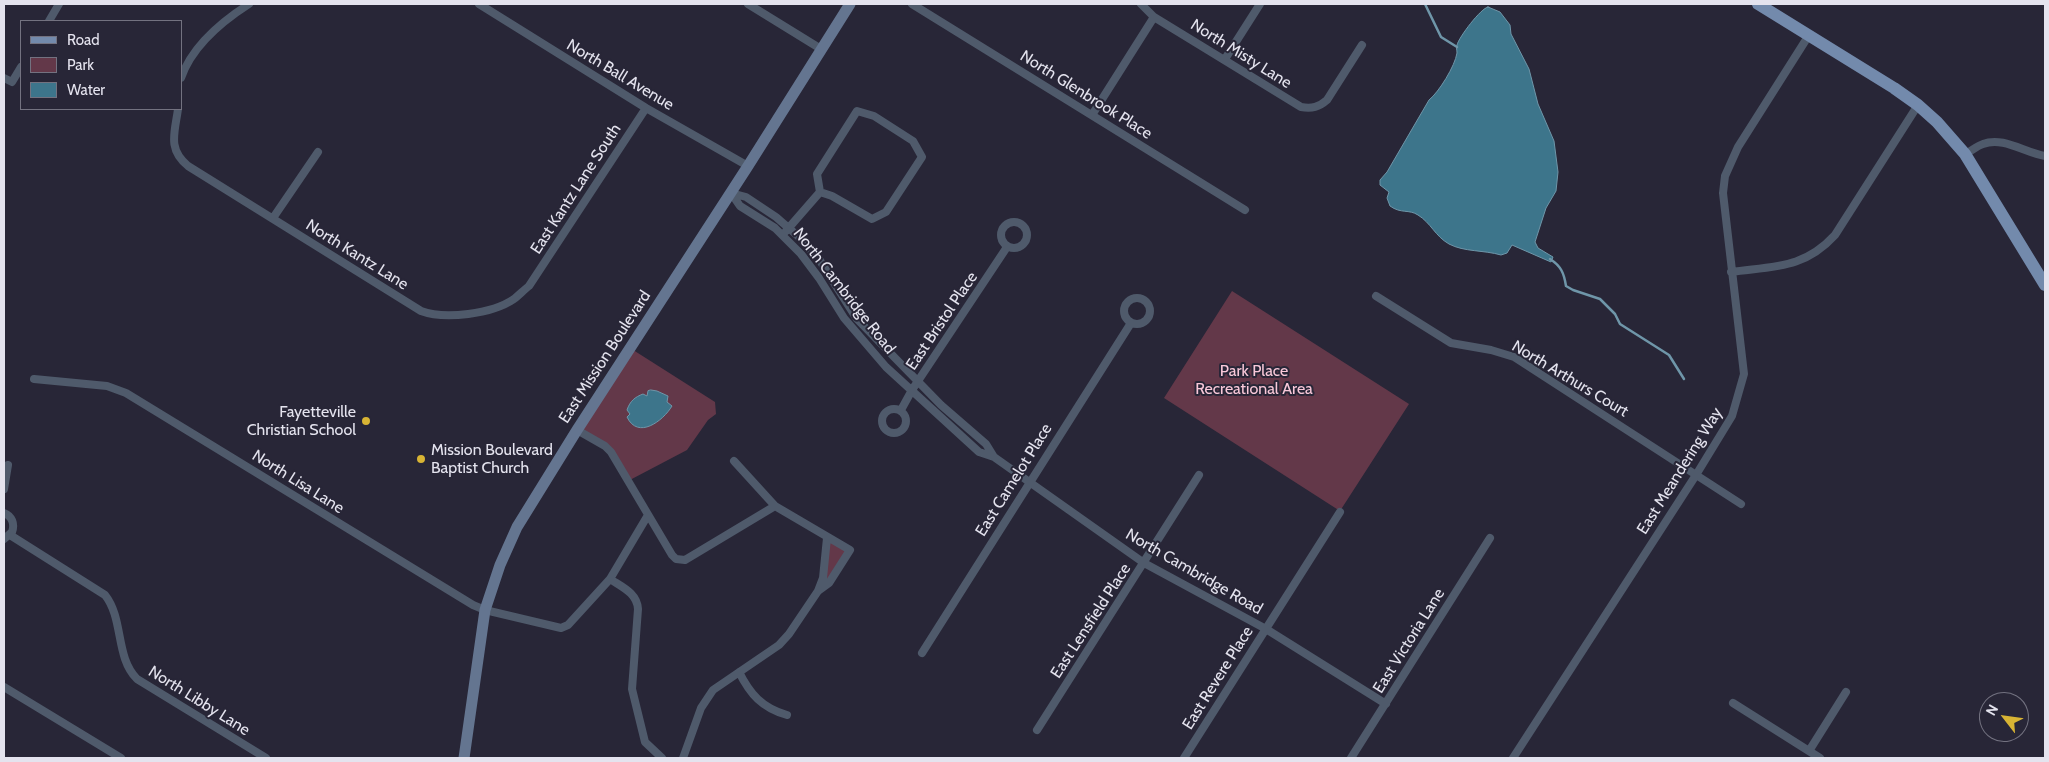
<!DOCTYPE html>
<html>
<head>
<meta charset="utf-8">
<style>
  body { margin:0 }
  #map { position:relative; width:2049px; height:762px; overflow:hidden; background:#282637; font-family:Cabin,sans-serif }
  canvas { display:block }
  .frame { position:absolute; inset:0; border:5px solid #e4e3ee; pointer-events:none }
  .legend { position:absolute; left:20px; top:20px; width:162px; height:90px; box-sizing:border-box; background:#282637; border:1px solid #737280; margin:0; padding:6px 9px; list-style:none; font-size:15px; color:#e4e3ee }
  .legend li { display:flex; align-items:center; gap:10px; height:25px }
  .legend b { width:25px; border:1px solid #737280 }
  .north { position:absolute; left:1979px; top:692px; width:50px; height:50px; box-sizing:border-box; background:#282637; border:1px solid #737280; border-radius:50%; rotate:300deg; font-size:14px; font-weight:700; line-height:20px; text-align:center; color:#e4e3ee }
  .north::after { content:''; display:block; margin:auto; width:18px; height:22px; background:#d8b434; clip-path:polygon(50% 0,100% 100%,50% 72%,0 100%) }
</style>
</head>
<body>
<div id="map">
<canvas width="2049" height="762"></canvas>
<div class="frame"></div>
<ul class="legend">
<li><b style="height:6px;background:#738aac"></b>Road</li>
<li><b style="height:14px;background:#633849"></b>Park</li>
<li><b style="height:14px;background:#3d758b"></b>Water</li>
</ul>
<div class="north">N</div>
</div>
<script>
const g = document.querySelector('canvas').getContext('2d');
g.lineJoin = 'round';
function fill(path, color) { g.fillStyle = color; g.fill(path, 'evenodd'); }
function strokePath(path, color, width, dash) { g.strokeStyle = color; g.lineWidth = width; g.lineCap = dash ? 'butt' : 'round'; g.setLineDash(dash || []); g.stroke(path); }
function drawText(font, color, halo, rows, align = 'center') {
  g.font = font + ' Cabin,sans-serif'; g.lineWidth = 4; g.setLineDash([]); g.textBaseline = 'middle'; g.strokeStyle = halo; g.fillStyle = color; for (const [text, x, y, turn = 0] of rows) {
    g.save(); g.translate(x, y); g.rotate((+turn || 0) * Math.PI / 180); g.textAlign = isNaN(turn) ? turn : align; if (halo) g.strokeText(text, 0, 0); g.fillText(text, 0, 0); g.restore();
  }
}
fill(new Path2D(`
  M1232,291L1409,404L1340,511L1164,398Z
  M630,348L715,402L716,414L708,420L687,450L628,481L611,452L577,430Z
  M827,538L850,550L829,583L823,578Z`), '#633849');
const water = new Path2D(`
  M1488,7L1500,12L1510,25L1511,34L1529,69L1538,104L1554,141L1558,172L1556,191L1546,208L1535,242L1538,248L1553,257L1551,262L1512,245L1507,253L1501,255C1484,250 1464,252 1449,244C1435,236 1431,223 1418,215C1409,209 1401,214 1390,206L1387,198L1389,192L1380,185V180L1387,172L1429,100C1439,92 1455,66 1457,53C1457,50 1456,48 1457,45C1459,37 1481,8 1488,7Z
  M651,390L657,391L668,396L667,402L672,406C663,421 638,440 627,417L630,414L627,410C630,401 635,397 643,394L647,396L648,391Z`);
fill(water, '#3d758b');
strokePath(water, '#6f96a9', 1);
strokePath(new Path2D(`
  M1425,4L1441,37L1457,47
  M1550,259C1561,266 1564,273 1566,286L1573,290L1600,299L1615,314L1620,324L1669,355L1684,379`), '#6f96a9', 2.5);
strokePath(new Path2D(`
  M479,4L646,108L748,166
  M748,4L821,49
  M912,4L1245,210
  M1141,4L1154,17L1301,107C1312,109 1319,107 1327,100L1362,45
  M49,21L59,4
  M1225,59L1260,4
  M4,78L12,82L21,67
  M181,78C192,46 221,22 249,4
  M178,109C175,132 167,149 188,166L421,311C445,320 492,314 514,299C519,295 524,290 529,286L646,108
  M857,111L874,116L913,141L922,157L886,212L872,219L832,196L820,192L817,174Z
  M1092,115L1154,17
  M1965,154C1971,151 1977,146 1983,144C2003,136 2025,153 2045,156
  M731,193L740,206L775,228L801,254L819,278L844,318L886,367L979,452L994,457L1144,563L1266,629L1386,704
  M731,193L746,197L776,217L799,237L819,259L857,319L941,405L986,444L994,457
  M273,218L318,152
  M1001 235a13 13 0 1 1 26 0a13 13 0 1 1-26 0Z
  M786,231L820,192
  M1731,272C1774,266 1804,269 1835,235L1918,105
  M1376,296L1451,343L1491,350L1514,357L1741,504
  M1124 311a13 13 0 1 1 26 0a13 13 0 1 1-26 0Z
  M34,379L107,386L126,393L473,605L485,610L561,628L568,625L610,579L648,515
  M882 421a12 12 0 1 1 24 0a12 12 0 1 1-24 0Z
  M901,410L912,390L1007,247
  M577,430L605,446L611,452L672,555L676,559L685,560L775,506
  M734,461L775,506L850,550L829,583L818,591
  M4,489L8,465
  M4,513C12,516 15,524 12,532L4,539
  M10,535L105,595C124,619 115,657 137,679L266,758
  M610,579C622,587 637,593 638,609L632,689L645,742L662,758
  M922,653L1131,323
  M739,672C750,694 762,708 787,715
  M4,687L121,758
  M1733,703L1820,758
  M1037,730L1199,475
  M1809,751L1846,692
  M683,758L701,708L713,690L779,645L789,634L818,591L823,578L827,538
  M1184,758L1340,512
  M1351,758L1490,538
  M1513,758L1696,475L1732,416L1744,374L1723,193L1725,176L1738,147L1809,35`), '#4f5a6b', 8);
strokePath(new Path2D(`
  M464,758L485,610L500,565L517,527L577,430L748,166L850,4`), '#647590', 11);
strokePath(new Path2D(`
  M1758,4L1894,88L1918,105L1937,122L1965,154L2045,285`), '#738aac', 12);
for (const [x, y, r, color] of [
  [366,421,5,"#d8b434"],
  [421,459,5,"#d8b434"]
]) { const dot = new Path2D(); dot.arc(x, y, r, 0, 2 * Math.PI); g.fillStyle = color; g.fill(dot); strokePath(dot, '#282637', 2); }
drawText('16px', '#e4e3ee', '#282637', [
  ["North Misty Lane",1241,54,32],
  ["North Ball Avenue",620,75,31],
  ["North Glenbrook Place",1086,95,32],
  ["East Kantz Lane South",576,189,-57],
  ["North Kantz Lane",357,255,32],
  ["North Cambridge Road",844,291,52],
  ["East Bristol Place",942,321,-56],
  ["East Mission Boulevard",605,357,-57],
  ["North Arthurs Court",1570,379,31],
  ["East Meandering Way",1680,471,-58],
  ["East Camelot Place",1014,480,-58],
  ["North Lisa Lane",298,482,32],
  ["North Cambridge Road",1194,572,30],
  ["East Lensfield Place",1091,621,-57],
  ["East Victoria Lane",1409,641,-58],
  ["East Revere Place",1218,678,-58],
  ["North Libby Lane",199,701,32]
]);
drawText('16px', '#f9c8d9', '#282637', [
  ["Park Place",1254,371],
  ["Recreational Area",1254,389]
]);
drawText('16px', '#e4e3ee', '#282637', [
  ["Fayetteville",356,412],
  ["Christian School",356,430],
  ["Mission Boulevard",431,450,"left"],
  ["Baptist Church",431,468,"left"]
], 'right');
</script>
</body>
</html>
